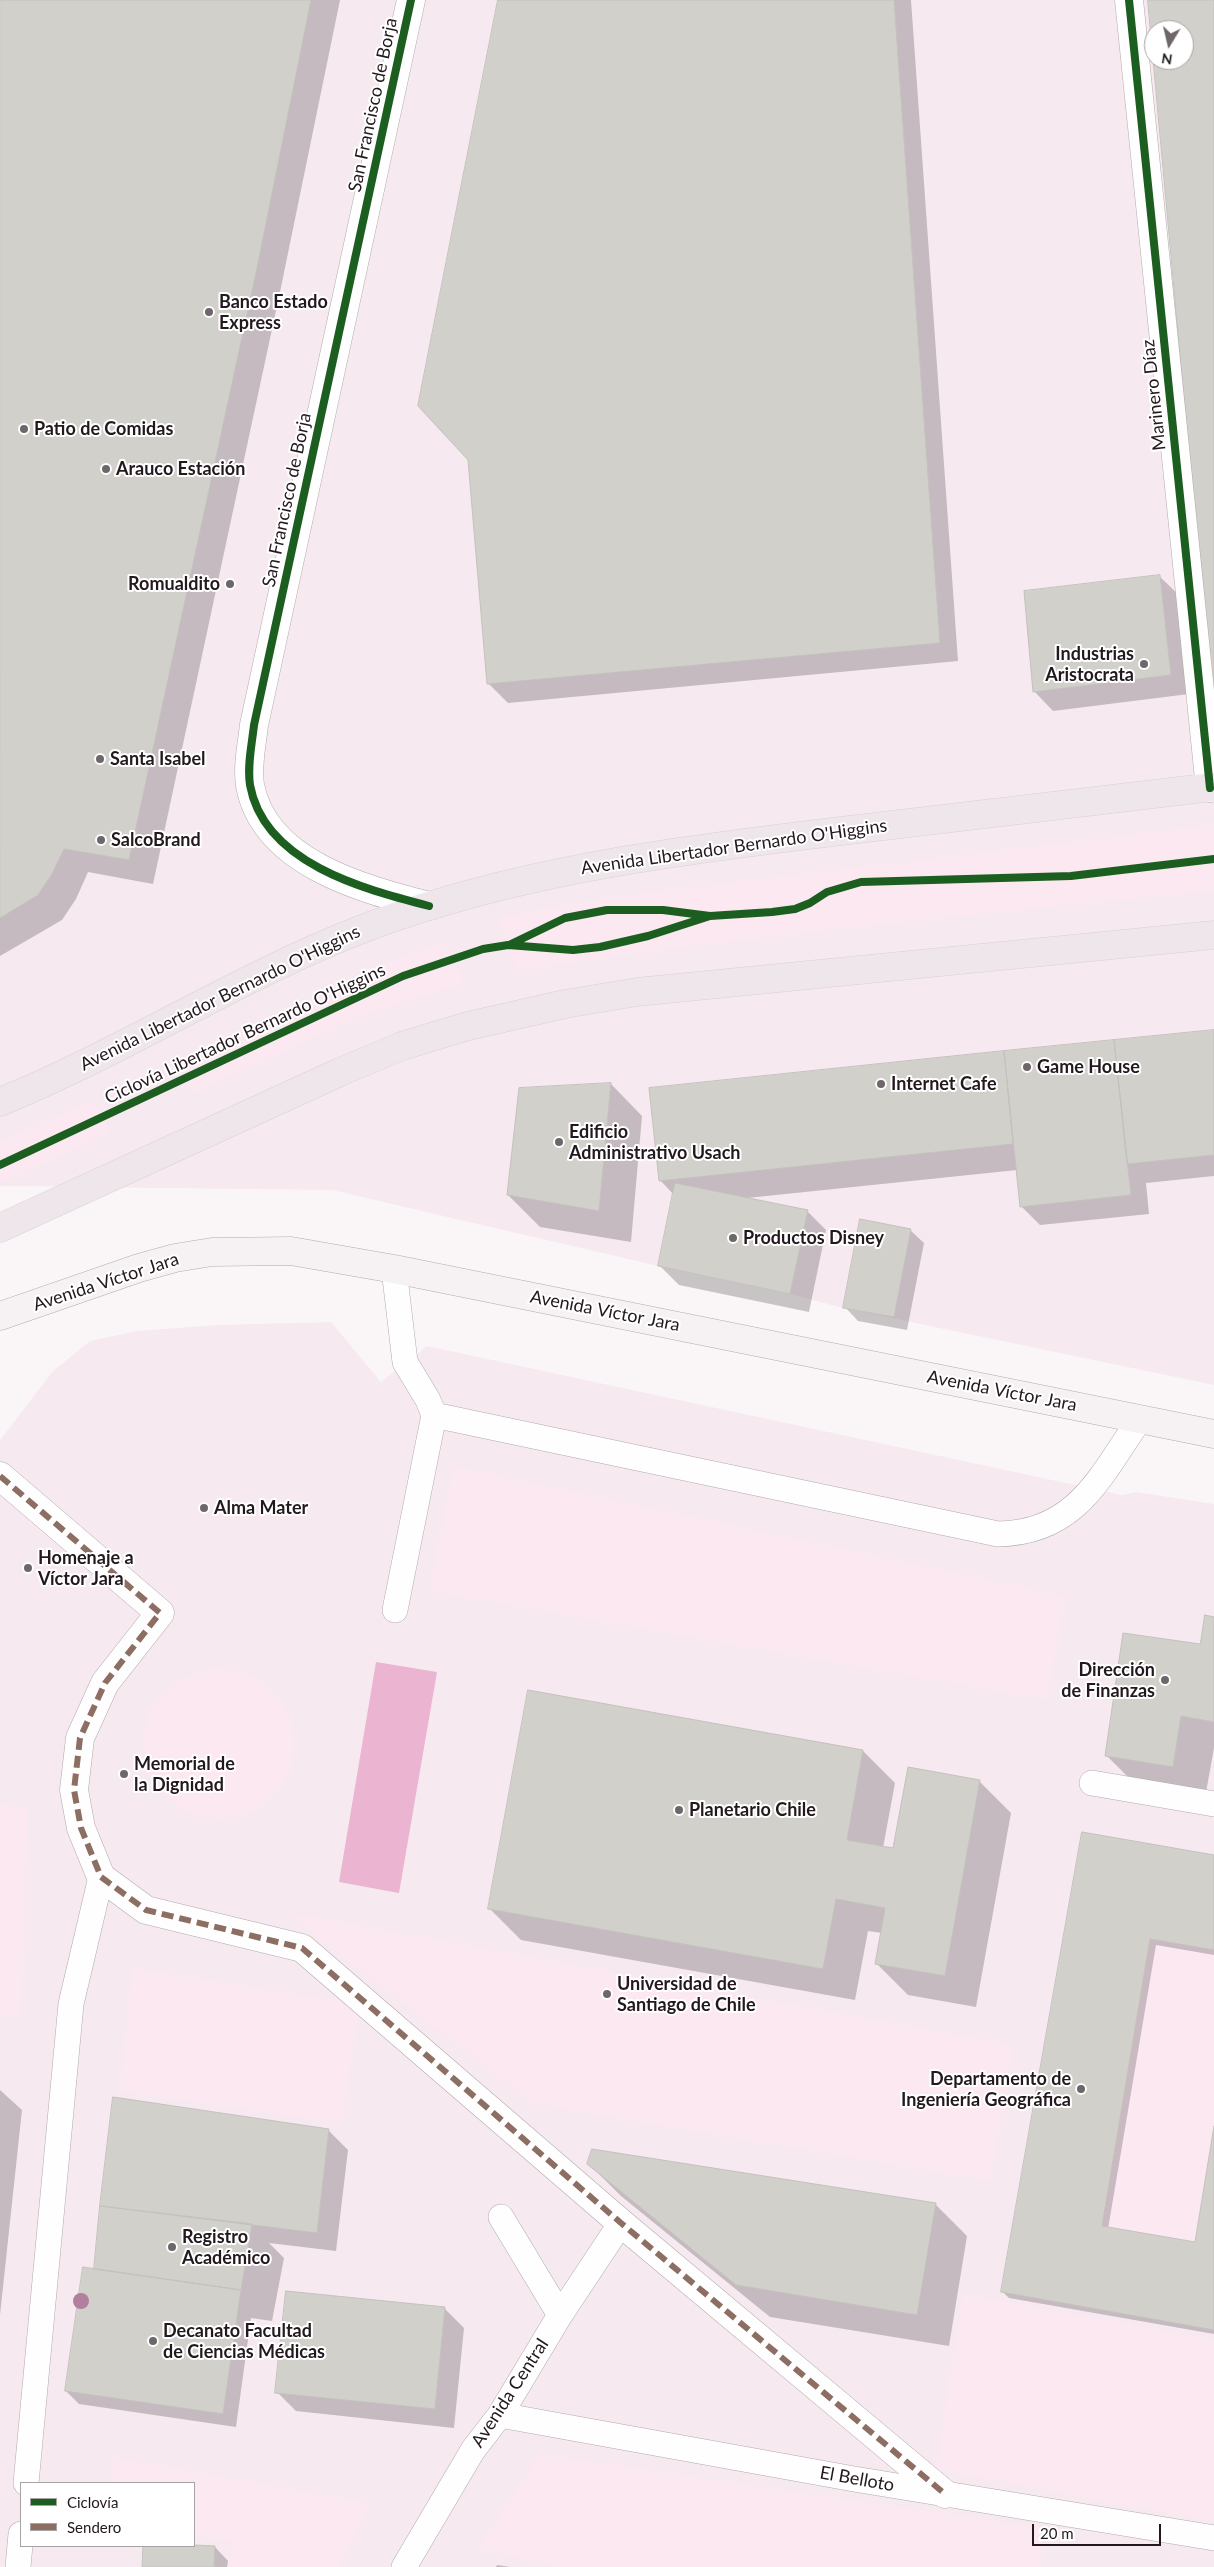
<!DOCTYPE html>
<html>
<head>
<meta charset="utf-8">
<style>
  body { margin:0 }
  #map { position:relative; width:1214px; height:2567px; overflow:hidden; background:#faf6f8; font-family:Lato,sans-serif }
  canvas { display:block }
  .legend { position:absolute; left:20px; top:2482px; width:175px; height:65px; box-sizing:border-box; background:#fff; border:1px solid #a7a3a5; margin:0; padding:6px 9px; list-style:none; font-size:15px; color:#22181d }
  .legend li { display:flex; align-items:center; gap:10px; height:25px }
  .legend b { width:25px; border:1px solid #a7a3a5 }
  .north { position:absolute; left:1144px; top:20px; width:50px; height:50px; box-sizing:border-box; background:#fff; border:1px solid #a7a3a5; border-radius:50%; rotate:189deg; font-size:14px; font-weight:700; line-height:20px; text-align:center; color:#22181d }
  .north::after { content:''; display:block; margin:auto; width:18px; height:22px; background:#6e666a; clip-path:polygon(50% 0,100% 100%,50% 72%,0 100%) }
  .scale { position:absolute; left:1032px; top:2524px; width:129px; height:22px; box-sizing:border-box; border:2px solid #22181d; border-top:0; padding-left:6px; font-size:15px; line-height:18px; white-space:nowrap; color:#22181d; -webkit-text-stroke:4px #fff; paint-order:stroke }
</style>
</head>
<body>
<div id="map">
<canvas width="1214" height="2567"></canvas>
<ul class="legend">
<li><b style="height:6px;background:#1b5e20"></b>Ciclovía</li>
<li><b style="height:6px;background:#8d6e63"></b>Sendero</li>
</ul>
<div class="north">N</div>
<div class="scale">20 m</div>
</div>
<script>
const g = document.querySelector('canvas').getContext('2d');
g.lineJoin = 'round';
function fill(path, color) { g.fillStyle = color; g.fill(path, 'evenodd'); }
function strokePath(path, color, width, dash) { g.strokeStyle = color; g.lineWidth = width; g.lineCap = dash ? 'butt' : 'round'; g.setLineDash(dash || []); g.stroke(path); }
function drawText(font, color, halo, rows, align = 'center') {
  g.font = font + ' Lato,sans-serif'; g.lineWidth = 4; g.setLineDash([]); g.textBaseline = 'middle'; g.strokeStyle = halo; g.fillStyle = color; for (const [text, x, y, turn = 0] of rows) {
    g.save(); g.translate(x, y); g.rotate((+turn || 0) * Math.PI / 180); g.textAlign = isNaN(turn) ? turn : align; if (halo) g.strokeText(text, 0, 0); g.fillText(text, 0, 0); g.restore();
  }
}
fill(new Path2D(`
  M0,0H1214V1385L843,1308L790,1294L658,1266L332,1190L0,1186ZM1154,30H1184V60H1154Z
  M331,1322L381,1382L427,1346L1122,1495L1137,1492L1214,1504V2567H0V1440L53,1371L90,1341L137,1331L218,1325ZM21,2483H194V2546H21Z`), '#f7e9f0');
fill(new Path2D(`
  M1214,825V891C981,914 748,935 517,971L498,918L594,899Z
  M444,941L464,983L364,1015L193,1093L179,1061L367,971Z
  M92,1101L111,1133L0,1183V1142Z
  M453,1466L1065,1596L1047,1700L430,1591Z
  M144 1744a75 75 0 1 1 150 0a75 75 0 1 1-150 0Z
  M0,1805L28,1807L21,2017L0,2015Z
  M285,1912L1013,2045L991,2181L533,2104Z
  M1150,1939L1214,1950V2126L1195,2242L1102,2226Z
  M132,1968L359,2004L342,2123L120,2091Z
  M963,2294L1214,2340V2522L936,2469Z
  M540,2454L1047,2529L1039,2567H561L478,2549Z
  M110,2456L372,2504L340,2567H229L233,2542L194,2537V2483H113Z`), '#fce8f1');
fill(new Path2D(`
  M376,1662L437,1672L399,1893L339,1882Z`), '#ebb4d1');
fill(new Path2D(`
  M0,0H340L280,292L153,884L88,872L76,899L62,920L0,956Z
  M500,0H911L958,661L508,703L488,683L470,459Z
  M1159,576L1179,595L1189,694L1053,711L1034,691Z
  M1214,1031V1176L1146,1183L1149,1214L1040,1225L1021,1206L1017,1170L747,1198L807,1211L826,1230L809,1312L679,1285L660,1266L674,1195L660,1180L1004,1052Z
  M611,1084L642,1116L631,1242L540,1227L508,1195Z
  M910,1230L924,1243L907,1330L858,1321L845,1307Z
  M1214,1618V1748L1205,1798L1138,1787L1106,1755L1201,1645Z
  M863,1751L895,1783L883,1848L894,1850L979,1781L1011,1813L976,2007L908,1995L876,1963L882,1933L868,1931L855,2000L521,1940L489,1908Z
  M1083,1833L1214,1856V1955L1156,1945L1108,2229L1196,2243L1214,2134V2334L1009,2298L1003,2292Z
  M0,2090L22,2110L0,2315Z
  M329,2131L348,2150L336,2251L269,2243L284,2258L272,2321L251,2318L236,2427L79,2404L66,2391L95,2270Z
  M589,2164L935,2204L967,2236L949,2346L770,2317L621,2196Z
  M444,2308L464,2328L454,2428L296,2411L277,2392Z
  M145,2546L215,2547L228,2561L227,2567H143Z
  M497,2565L510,2567H496Z`), '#0003');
const building = new Path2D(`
  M0,0H311L257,268L129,860L64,849L52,874L38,895L0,918Z
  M498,0H894L940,643L487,684L468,460L418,406Z
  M1148,0H1214V726ZM1154,30H1184V60H1154Z
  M1160,575L1171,675L1033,692L1024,591Z
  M1214,1030V1155L1127,1164L1114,1040Z
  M1114,1040L1131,1195L1020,1207L1004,1051Z
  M1004,1051L1013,1144L659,1181L649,1088Z
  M611,1083L599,1211L507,1195L519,1088Z
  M675,1183L808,1210L790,1294L658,1266Z
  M860,1219L911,1229L894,1317L843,1308Z
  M1205,1615L1214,1617V1722L1181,1716L1173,1767L1105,1756L1123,1633L1200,1644Z
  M528,1690L863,1750L847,1840L893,1848L908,1767L980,1780L945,1976L875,1964L885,1908L836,1899L823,1969L488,1909Z
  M1082,1832L1214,1855V1950L1150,1939L1102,2226L1195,2242L1214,2126V2330L1001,2292Z
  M113,2097L329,2129L317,2233L100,2206Z
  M592,2149L936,2203L917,2315L736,2285L587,2164Z
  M100,2206L252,2224L241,2290L94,2269Z
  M83,2267L241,2290L223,2414L65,2391Z
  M286,2291L445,2307L435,2409L275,2393Z
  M194,2545L215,2546L214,2567H142L143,2546Z`);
fill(building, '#d1d0cb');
strokePath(building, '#c4c2be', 1);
const service = new Path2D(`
  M394,1269L405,1362L428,1400L434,1415L395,1610
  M434,1415L998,1534C1077,1533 1101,1475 1140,1419
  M1092,1783L1214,1804
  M501,2217L560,2315
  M500,2415L854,2479L1214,2538
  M26,2483L71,2004L101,1877
  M18,2567L21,2534
  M404,2567L473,2450L500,2415L560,2315L621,2223`);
const pedestrian = new Path2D(`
  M0,1476L160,1613L105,1683L80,1738L74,1790L81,1828L101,1877L146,1910L302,1948L621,2223L945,2494`);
const minor = new Path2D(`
  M1129,0L1210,788`);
const tertiary = new Path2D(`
  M411,0L254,725C252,744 247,765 250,785C264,863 363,889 429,906`);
const secondary = new Path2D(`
  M0,1316L139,1268L175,1258L212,1252L291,1251L394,1269L1214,1434`);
const primary = new Path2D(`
  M0,1102C135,1047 259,963 398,916C542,867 691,849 841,831C965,816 1090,802 1214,787
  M0,1228L340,1072L402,1046L468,1026L565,1004L637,992L1214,935`);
strokePath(service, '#b1aaae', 26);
strokePath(pedestrian, '#b1aaae', 29);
strokePath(minor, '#b1aaae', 29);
strokePath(tertiary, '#b1aaae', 29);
strokePath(secondary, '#b1aaae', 29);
strokePath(primary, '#d6d2d4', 29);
strokePath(service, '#fefefe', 25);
strokePath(pedestrian, '#fefefe', 28);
strokePath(minor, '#fefefe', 28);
strokePath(tertiary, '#fefefe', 28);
strokePath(secondary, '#f6f2f4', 28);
strokePath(primary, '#eee6ea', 28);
strokePath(new Path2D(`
  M0,1476L160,1613L105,1683L80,1738L74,1790L81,1828L101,1877L146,1910L302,1948L621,2223L945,2494`), '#8d6e63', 6, [12, 6]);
strokePath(new Path2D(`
  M411,0L254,725C252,744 247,765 250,785C264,863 363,889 429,906
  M1129,0L1210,788
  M509,945L565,918L607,910H663L710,916L772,912L795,909L810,903L827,892L861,882L1071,876L1214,859
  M0,1165L403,976L483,949L508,945L573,950L600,947L648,936L710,916`), '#1b5e20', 8);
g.fillStyle = '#b27f9e';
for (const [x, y] of [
  [81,2301]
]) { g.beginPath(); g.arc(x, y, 8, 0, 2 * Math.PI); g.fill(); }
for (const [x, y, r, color] of [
  [209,312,5,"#6e666a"],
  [24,429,5,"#6e666a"],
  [106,469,5,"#6e666a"],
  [230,584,5,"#6e666a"],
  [1144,664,5,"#6e666a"],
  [100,759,5,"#6e666a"],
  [101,840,5,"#6e666a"],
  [1027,1067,5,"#6e666a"],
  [881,1084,5,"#6e666a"],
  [559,1142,5,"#6e666a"],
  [733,1238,5,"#6e666a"],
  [204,1508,5,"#6e666a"],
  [28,1568,5,"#6e666a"],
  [1165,1680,5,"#6e666a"],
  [124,1774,5,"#6e666a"],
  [679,1810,5,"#6e666a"],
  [607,1994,5,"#6e666a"],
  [1081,2089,5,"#6e666a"],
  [172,2247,5,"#6e666a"],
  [153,2341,5,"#6e666a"]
]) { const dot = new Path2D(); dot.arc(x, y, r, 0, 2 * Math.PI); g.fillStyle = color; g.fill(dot); strokePath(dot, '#fff', 2); }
drawText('18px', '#22181d', '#fff', [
  ["San Francisco de Borja",373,105,-78],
  ["Marinero Díaz",1154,395,-96],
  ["San Francisco de Borja",287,500,-78],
  ["Avenida Libertador Bernardo O'Higgins",734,847,-8],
  ["Avenida Libertador Bernardo O'Higgins",220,998,-26],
  ["Ciclovía Libertador Bernardo O'Higgins",245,1034,-25],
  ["Avenida Víctor Jara",106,1282,-18],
  ["Avenida Víctor Jara",605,1311,11],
  ["Avenida Víctor Jara",1002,1391,11],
  ["Avenida Central",510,2393,-57],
  ["El Belloto",857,2479,10]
]);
drawText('bold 18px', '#22181d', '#fff', [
  ["Banco Estado",219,302],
  ["Express",219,323],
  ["Patio de Comidas",34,429],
  ["Arauco Estación",116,469],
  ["Romualdito",220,584,"right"],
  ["Industrias",1134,654,"right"],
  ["Aristocrata",1134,675,"right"],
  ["Santa Isabel",110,759],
  ["SalcoBrand",111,840],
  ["Game House",1037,1067],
  ["Internet Cafe",891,1084],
  ["Edificio",569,1132],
  ["Administrativo Usach",569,1153],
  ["Productos Disney",743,1238],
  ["Alma Mater",214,1508],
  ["Homenaje a",38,1558],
  ["Víctor Jara",38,1579],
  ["Dirección",1155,1670,"right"],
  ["de Finanzas",1155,1691,"right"],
  ["Memorial de",134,1764],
  ["la Dignidad",134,1785],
  ["Planetario Chile",689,1810],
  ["Universidad de",617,1984],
  ["Santiago de Chile",617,2005],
  ["Departamento de",1071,2079,"right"],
  ["Ingeniería Geográfica",1071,2100,"right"],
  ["Registro",182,2237],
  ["Académico",182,2258],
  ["Decanato Facultad",163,2331],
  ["de Ciencias Médicas",163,2352]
], 'left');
</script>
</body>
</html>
